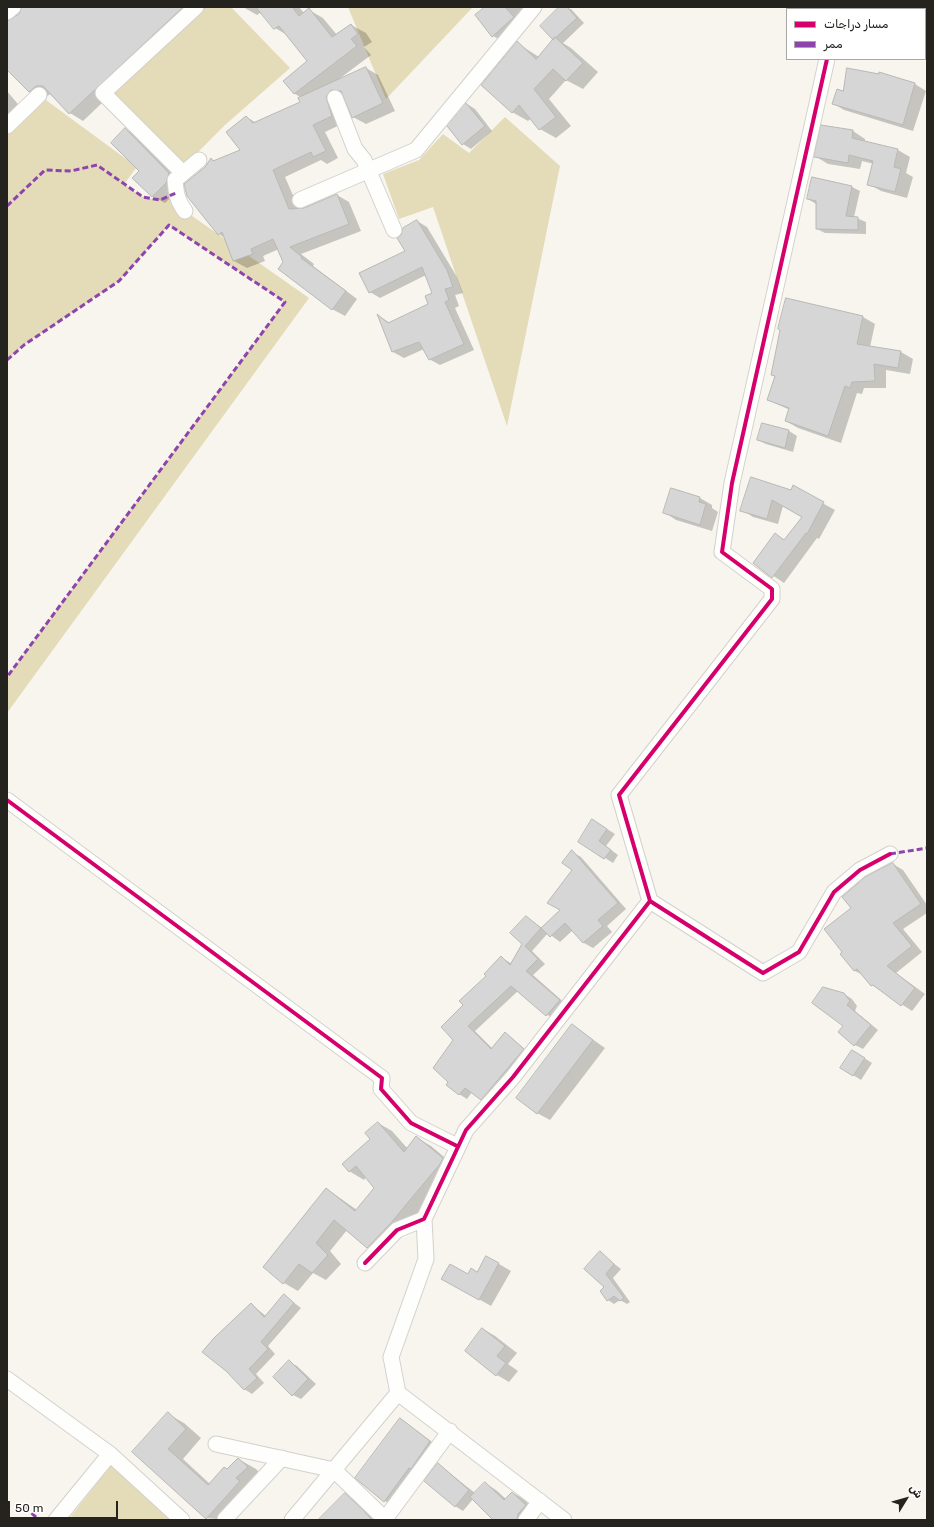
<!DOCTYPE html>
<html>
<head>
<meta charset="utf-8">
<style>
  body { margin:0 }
  #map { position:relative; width:934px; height:1527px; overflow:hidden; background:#f7f5ee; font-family:Rubik,Vazirmatn,sans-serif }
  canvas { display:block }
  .frame { position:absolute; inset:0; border:8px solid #24231e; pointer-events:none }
  .legend { position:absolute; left:786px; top:8px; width:140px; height:52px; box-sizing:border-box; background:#fff; border:1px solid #a7a7a5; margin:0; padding:5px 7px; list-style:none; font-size:12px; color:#24231e }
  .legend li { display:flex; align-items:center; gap:8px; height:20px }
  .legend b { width:20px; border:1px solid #a7a7a5 }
  .north { position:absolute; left:886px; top:1479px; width:40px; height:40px; -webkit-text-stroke:3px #fff; paint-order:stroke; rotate:53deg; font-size:11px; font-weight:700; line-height:16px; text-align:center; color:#24231e }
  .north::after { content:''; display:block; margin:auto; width:14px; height:18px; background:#24231e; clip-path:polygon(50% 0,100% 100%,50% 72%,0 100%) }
  .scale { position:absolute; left:8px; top:1501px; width:110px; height:18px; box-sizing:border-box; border:2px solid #24231e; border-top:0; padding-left:5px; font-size:12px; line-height:14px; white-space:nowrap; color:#24231e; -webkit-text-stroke:3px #fff; paint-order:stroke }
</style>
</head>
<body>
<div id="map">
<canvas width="934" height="1527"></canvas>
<div class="frame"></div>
<ul class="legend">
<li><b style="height:5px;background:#d6006c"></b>مسار دراجات</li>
<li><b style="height:5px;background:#8e44ad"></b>ممر</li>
</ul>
<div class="north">ش</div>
<div class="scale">50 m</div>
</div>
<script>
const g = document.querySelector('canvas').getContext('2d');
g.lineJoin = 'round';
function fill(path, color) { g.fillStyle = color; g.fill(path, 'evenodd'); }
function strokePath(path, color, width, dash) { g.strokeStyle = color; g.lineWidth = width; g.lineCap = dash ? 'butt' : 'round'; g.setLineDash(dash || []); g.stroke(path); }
fill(new Path2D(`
  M207,7H231L290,68L225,125L184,166L111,93Z
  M348,7H473L386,99Z
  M39,95L137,167L124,184C145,199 151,204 176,193L185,211L309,298L7,713V677L285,302L169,225L119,281L24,345L7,360V126Z
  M505,117L560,166L507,426L433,207L399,219L383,174L419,160L443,134L469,153Z
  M112,1464L172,1520H68Z`), '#e4dbb8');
fill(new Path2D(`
  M15,7H207L177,32L83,121L70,113L50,94L43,100L29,92L7,68V21L13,20L22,11V8L19,9Z
  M243,7H299L304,13L309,10L323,18L337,35L351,25L366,33L372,42L364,47L371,55L339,79L366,68L378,75L395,111L366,124L353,117L344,96L338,105L344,123L325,132L338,158L327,164L321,160L285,177L299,209H304L337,195L349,202L361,231L301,254L314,264L313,266L357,299L345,316L332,309L284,262L279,249L263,256L265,261L247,268L234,261L225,238L219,234L206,168L211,159L215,161L242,150L247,117L256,123L302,102V98L295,94L285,82L309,61L289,36L275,28L264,15L260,13L257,15Z
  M487,7H536L504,42L493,36Z
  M560,7L571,9L584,23L563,43L571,48L598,72L583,89L566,80L549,99L571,126L556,138L540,129L531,118L528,121L512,112L517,43L539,57L555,40Z
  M901,7H927V18L925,17V9H905Z
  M880,73L915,84L926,91L913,131L844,110L834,104L844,92Z
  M7,91L27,115L7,132Z
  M467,104L475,109L492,131L471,149L463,144Z
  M125,129L138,136L181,181L178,190L165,203L152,196L140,171Z
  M853,131L865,139V142L898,150L910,157L906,173L913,177L907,198L881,191L869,184L874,164L862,161L860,169L828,164L815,156Z
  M852,187L860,191L854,217L866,222V234L825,233L817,229L816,204L808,199Z
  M417,221L427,227L457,277L463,293L455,295L459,306L455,308L474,350L440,365L429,359L424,349L404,358L393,352L379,316L390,323L429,304L433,294L426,275L380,298L370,292L406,252Z
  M787,299L863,317L875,324L870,347L901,352L913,359L910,374L886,370V388H864L862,394L857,393L841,443L798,428L786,421L790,410L768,400L776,377L772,375Z
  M762,424L789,431L797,436L793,452L766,444L758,440Z
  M793,487L835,510L819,539L817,538L784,583L754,563L775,535L785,540L803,517L783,506L778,524L753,517L742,510L791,491Z
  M671,489L700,498L712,505V508L718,512L712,531L676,520L664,512Z
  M593,820L615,834L606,846L618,855L613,863L579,841Z
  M572,852L581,857L626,909L607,926L612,932L593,948L584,943L573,930L560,942L548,933L532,951L545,964L533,975L567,1005L554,1020L518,991L475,1031L493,1049L506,1034L531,1054L489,1104L472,1092L467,1099L459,1094L450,1082L455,1040L464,1005L501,957L512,964L523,943L526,917L542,928L561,910L574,870Z
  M893,864L903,870L927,905V913L903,929L922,952L896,973L925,994L912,1011L872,985L865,976L855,971L842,954L844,952L852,908Z
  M844,994L852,999L857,1006L855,1011L878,1030L863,1049L855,1045L844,1026Z
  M572,1025L605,1048L550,1120L537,1113Z
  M861,1056L872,1063L861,1080L853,1075Z
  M378,1123L392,1131L408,1149L417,1138L431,1146L456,1167L404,1232L382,1255L368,1247L347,1230L330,1251L341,1264L326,1280L313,1273L298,1291L284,1283L264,1267L327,1189L357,1210L375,1188L366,1177L364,1180L349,1171L371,1140Z
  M600,1253L621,1269L613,1278L630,1302L627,1304L620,1300L614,1304L608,1300Z
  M487,1257L511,1271L491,1306L443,1279L478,1273Z
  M284,1295L301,1308L268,1346L275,1354L256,1374L264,1383L252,1394L244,1389L251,1304L266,1316Z
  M483,1329L495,1336L517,1353L508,1364L518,1371L509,1382L497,1375Z
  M289,1362L297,1366L316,1384L301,1399L293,1395Z
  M168,1414L184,1423L201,1438L183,1459L210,1484L240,1460L256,1469L263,1476L229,1520L206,1518L134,1452Z
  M400,1419L442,1449L397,1508L385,1501Z
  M438,1464L475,1493L485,1483L496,1490L506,1499L513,1493L524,1499L536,1512L530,1520H495L473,1499L463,1511L455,1506Z
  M345,1495L362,1504L378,1520H320Z`), '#0003');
const building = new Path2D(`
  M22,7H183L69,114L43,86H36L29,92L7,70V21L19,14Z
  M256,7H292L299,16L309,8L332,37L351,24L358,34L351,39L357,46L294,94L283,81L307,61L279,26L274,29Z
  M485,7H505L514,17L492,37L475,15Z
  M559,7H567L577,18L553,40L540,26Z
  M555,37L583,63L566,81L553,69L534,89L556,117L539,130L519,105L512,113L481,85L517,41L536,59Z
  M366,67L383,103L352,118L341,91L331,90L326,97L332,116L313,125L326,151L313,157L311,152L273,170L289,209L304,208L337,194L349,224L290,247L302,257L301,258L346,291L332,310L278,269L283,262L273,239L251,249L253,254L233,261L222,232L218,235L187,196L184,184L205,167L211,158L213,161L240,150L226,132L246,116L253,123L300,102L298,98Z
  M847,68L879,74V72L915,83L903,125L832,104L837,89L843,91Z
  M466,103L485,126L462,145L447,126Z
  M821,125L853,130L852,138L898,149L894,167L901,169L895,192L867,185L873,161L849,155L848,163L814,157Z
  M125,128L169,173L166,183L152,197L132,178L139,171L111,143Z
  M812,177L852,186L846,216L858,217V230L816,229V201L807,199Z
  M417,220L447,270L453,287L445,289L449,300L445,302L464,344L429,360L419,342L392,352L377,314L388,323L428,304L425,296L432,293L422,267L369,293L359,273L405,251L397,238L401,235L403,228Z
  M786,298L863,316L857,344L901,351L898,368L874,364L875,381L852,382L850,388L845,386L828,436L785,421L789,408L767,400L775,376L771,375L780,330L778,329Z
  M762,423L789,430L785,448L757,440Z
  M751,477L791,490L793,485L824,502L807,534L806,533L772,578L753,563L775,533L784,540L802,517L772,500L767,519L740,511Z
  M671,488L700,497L699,502L706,504L700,525L663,513Z
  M592,819L607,829L599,841L611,850L604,859L578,842Z
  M572,850L618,903L598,920L603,926L583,943L565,923L550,937L541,928L560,910L547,903L572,870L562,863Z
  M893,863L921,904L893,923L912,946L887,966L915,988L901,1006L873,985L871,986L857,969L854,971L840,954L842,952L824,929L851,908L842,897L865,877Z
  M526,916L541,928L525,946L538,959L526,971L560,1000L546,1016L511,986L468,1026L491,1049L505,1032L524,1049L481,1100L465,1088L459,1095L446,1085L448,1082L433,1068L453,1040L441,1027L463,1005L459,1001L486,976L484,974L501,956L510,965L522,944L510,933Z
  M823,987L844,993L850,1001L847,1005L871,1025L854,1046L838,1032L843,1026L812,1003Z
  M572,1024L593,1040L537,1114L516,1098Z
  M852,1050L865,1058L853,1076L840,1068Z
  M378,1122L404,1152L416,1136L443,1158L440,1164L390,1224L367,1248L334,1220L316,1243L328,1255L312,1273L299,1264L283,1284L263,1267L326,1188L355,1211L374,1188L356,1166L349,1172L342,1164L370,1139L365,1133Z
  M600,1251L614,1264L606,1274L624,1298L620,1301L614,1296L607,1301L600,1291L604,1287L584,1269Z
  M486,1256L499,1263L479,1300L441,1279L450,1264L468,1274L471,1268L477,1272Z
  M284,1294L294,1303L261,1342L268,1349L249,1369L257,1378L244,1390L226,1371L202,1352L214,1338L251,1303L264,1317Z
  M482,1328L505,1346L497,1356L506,1363L496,1376L465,1351Z
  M289,1360L308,1379L292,1396L273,1377Z
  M168,1412L186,1429L168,1449L208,1485L224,1467L227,1469L238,1458L248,1467L236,1478L240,1481L206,1519L132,1452Z
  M400,1418L430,1441L411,1469L409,1468L384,1502L355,1478Z
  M438,1463L469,1490L455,1507L424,1481Z
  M485,1482L504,1500L512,1492L526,1505L518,1514L517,1520H493L470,1497Z
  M345,1493L363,1510L372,1520H318Z`);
fill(building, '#d5d6d5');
strokePath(building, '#b8b8b6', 1);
const minor = new Path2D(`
  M838,9V7
  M7,12L13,7
  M335,98L355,149L364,160L394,230
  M7,126L39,95
  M183,173L103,93L196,7
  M300,200L416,150L534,7
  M185,211C177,201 176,192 175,180L199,160
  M7,800L382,1078L381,1089L411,1123L457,1146
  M650,901L619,795L772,599V589L722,552L732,483L827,59
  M424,1219L426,1259L391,1357L398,1393L564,1520
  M365,1263L397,1230L424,1219L466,1130L513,1077L650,901L763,973L799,952L834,892L860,870L890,854
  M7,1379L110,1454L182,1520
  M216,1444L334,1470L386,1520
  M225,1519L282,1458
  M385,1519L450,1431
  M56,1520L110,1454
  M292,1520L398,1393
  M526,1520L540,1501`);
strokePath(minor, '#d3d1cc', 17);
strokePath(minor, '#fefefc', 15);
strokePath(new Path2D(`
  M7,206L45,170L71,171L97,165L143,197L160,200L176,193
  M7,360L24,345L119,281L169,225L285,302L7,677
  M890,854L927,848
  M25,1507L39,1520`), '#8e44ad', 3, [6, 3]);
strokePath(new Path2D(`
  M7,800L382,1078L381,1089L411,1123L457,1146
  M650,901L619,795L772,599V589L722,552L732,483L827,59
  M365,1263L397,1230L424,1219L466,1130L513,1077L650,901L763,973L799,952L834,892L860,870L890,854`), '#d6006c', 4);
</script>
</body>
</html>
